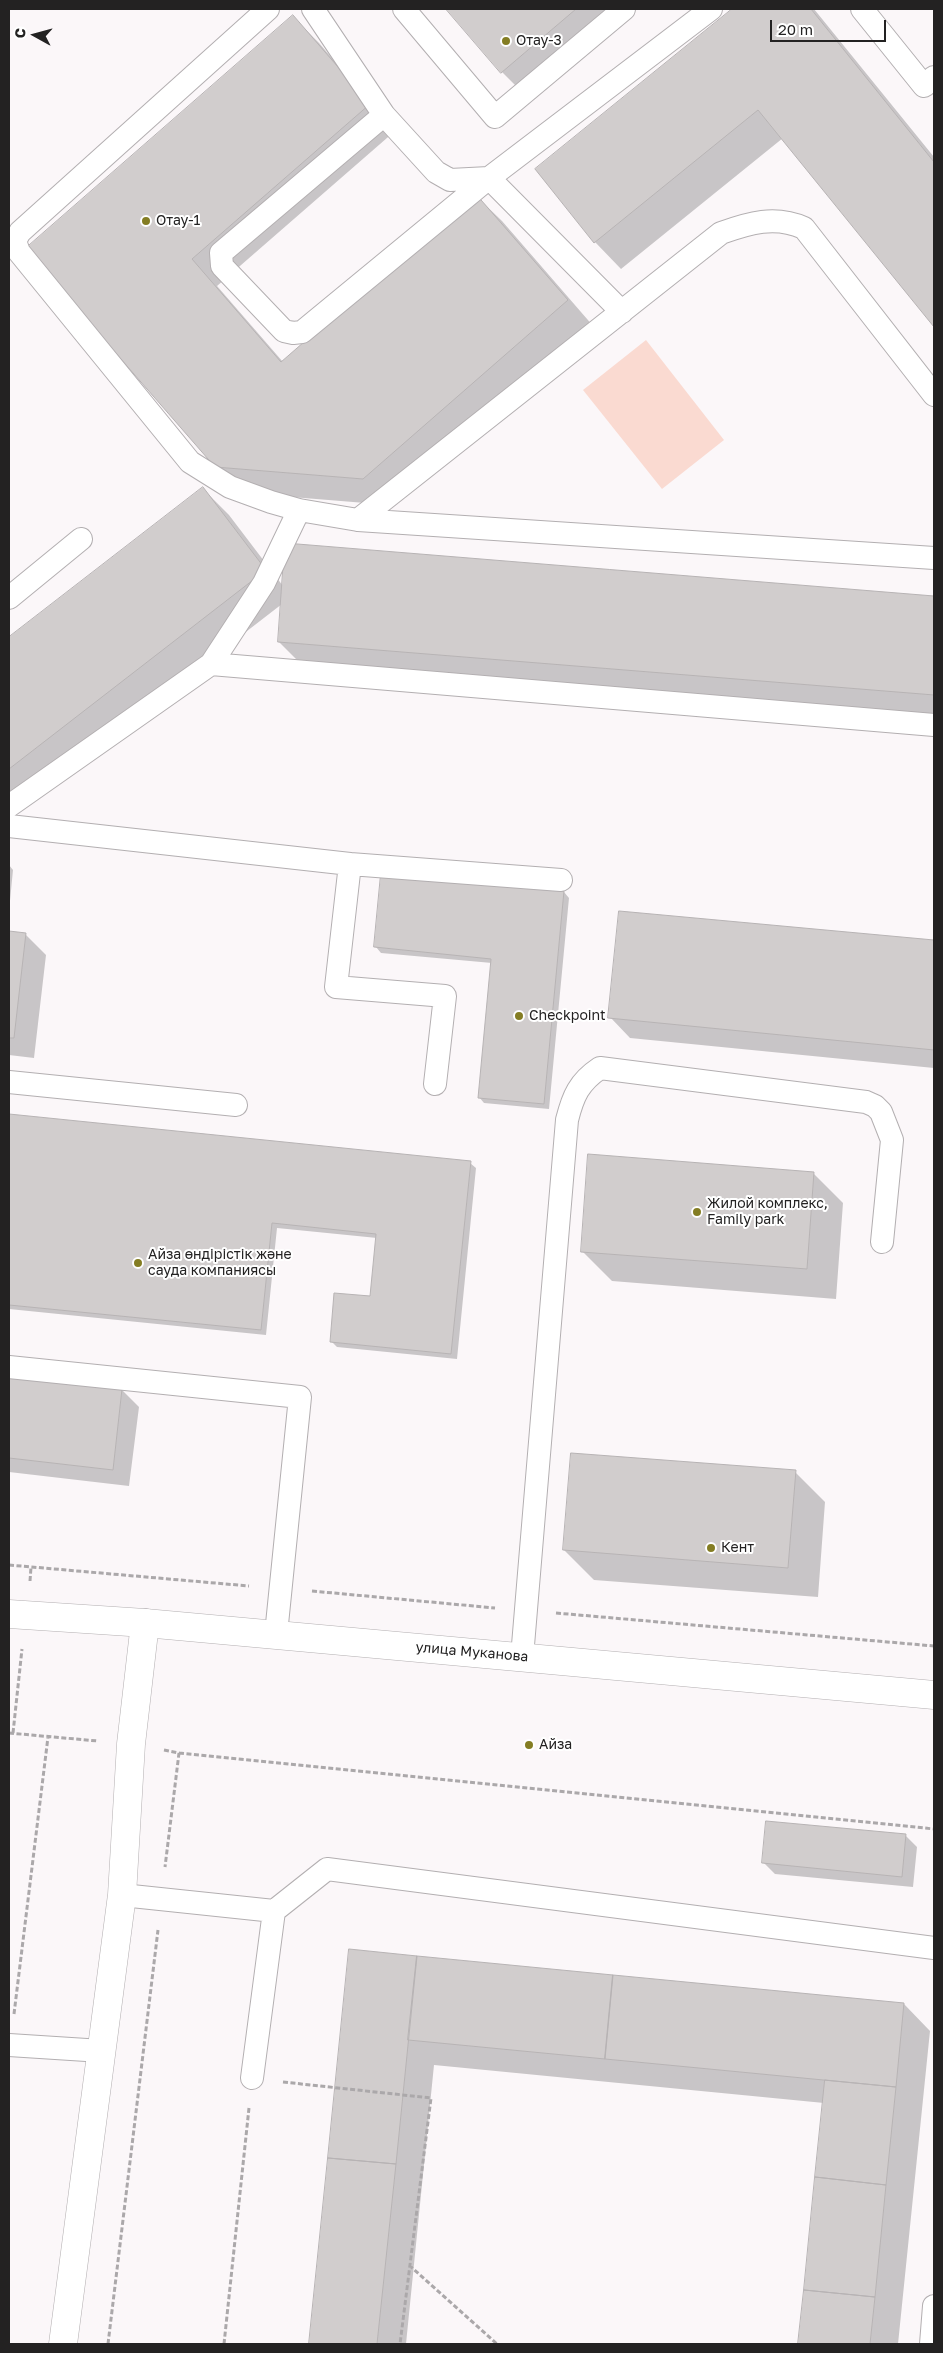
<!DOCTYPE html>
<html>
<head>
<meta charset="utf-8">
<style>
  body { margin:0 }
  #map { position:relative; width:943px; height:2353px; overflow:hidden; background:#fbf7f9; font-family:"Golos Text",sans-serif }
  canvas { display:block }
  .frame { position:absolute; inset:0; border:10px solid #232222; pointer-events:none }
  .north { position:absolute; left:10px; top:10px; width:50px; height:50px; -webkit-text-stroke:4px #fff; paint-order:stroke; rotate:277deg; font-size:14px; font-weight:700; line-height:20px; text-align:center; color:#232222 }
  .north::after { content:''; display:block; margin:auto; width:18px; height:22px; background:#232222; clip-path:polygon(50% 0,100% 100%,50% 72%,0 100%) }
  .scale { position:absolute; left:770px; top:20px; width:116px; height:22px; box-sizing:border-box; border:2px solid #232222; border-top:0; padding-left:6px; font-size:15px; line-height:18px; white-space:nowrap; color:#232222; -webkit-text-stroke:4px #fff; paint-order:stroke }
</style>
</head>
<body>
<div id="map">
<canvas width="943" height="2353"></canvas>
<div class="frame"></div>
<div class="north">С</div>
<div class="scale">20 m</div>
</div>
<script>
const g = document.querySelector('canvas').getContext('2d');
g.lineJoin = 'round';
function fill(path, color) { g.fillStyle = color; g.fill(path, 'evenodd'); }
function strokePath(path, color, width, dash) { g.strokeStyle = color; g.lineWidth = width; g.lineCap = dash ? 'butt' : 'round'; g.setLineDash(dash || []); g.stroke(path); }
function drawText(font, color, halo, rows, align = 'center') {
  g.font = font + ' "Golos Text",sans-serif'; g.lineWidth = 4; g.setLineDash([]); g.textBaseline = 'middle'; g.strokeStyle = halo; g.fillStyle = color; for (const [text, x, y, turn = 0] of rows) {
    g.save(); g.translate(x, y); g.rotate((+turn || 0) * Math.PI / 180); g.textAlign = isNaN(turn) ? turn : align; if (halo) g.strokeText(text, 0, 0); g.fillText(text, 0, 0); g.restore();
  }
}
fill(new Path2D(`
  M646,340L724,440L662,489L583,390Z`), '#fadad1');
fill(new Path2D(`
  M448,9H633L528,98L502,72Z
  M734,9H814L934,157V325L783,138L621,269L595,242L536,170Z
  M293,17L319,43L395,131L217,286L283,362L475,195L502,221L594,327L390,505L242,493L216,466L27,249Z
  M203,489L229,515L283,586L286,544L934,597V719L305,668L279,642L282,604L9,815V638Z
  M9,865L13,870L9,911Z
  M564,892L569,898L549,1109L484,1103L479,1097L492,963L381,953L376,947Z
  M620,912L934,941V1068L630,1038L610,1017Z
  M9,932L25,934L46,955L34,1058L9,1055Z
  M9,1116L470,1163L476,1168L457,1359L337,1347L331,1341L371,1298L377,1238L277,1228L266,1335L9,1309Z
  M813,1173L843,1203L836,1299L612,1281L582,1251Z
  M9,1377L122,1390L139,1407L129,1486L9,1472Z
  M795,1472L825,1502L818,1597L594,1580L564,1550Z
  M905,1835L917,1847L913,1887L775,1874L764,1863Z
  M351,1951L904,2004L930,2031L898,2344H799L824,2103L434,2065L406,2344H311Z`), '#0003');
const building = new Path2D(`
  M446,9H576L501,73Z
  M732,9H811L934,162V327L758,110L594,243L535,169Z
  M293,15L370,104L192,259L281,362L475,193L568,300L363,479L215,467L25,249Z
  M203,487L266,570L9,769V637Z
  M285,543L934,596V695L278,642Z
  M381,874L564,891L544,1104L478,1098L491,959L374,947Z
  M619,911L934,940V1050L608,1018Z
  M9,931L26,933L14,1038H9Z
  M9,1114L471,1161L451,1354L330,1342L334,1293L370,1296L376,1234L272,1223L261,1330L9,1305Z
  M588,1154L814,1172L807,1269L581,1252Z
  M9,1376L122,1389L113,1470L9,1458Z
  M571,1453L796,1470L788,1568L563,1550Z
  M766,1821L906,1834L902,1877L762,1863Z
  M349,1949L417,1956L396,2164L328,2158Z
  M417,1956L613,1975L605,2059L408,2040Z
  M613,1975L904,2003L896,2087L605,2059Z
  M825,2080L896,2087L886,2185L815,2177Z
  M328,2158L396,2164L377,2344H309Z
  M815,2177L886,2185L875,2297L804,2290Z
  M804,2290L875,2297L870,2344H798Z`);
fill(building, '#d1cdcd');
strokePath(building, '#b7b3b4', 1);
const service = new Path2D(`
  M268,9L20,232L15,241L19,252L190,462L230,487L271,502L299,510L358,520L934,558
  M313,9L384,115L221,253L222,266L284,331L293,333L302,332L489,178L622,312
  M404,9L495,117L624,9
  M862,9L924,86L934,77
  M384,115L436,172L450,180L489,178L711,9
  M358,520L721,233C749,223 775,215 804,228L934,395
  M9,598L81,539
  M211,664L934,725
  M9,806L211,664L264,583L299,510
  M9,826L350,864L336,987L445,996L435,1084
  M350,864L561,880
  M9,1082L236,1105
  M9,1367L300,1397L276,1634
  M522,1657L567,1120C573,1096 579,1082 600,1068L866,1102L875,1106L881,1112L892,1140L882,1242
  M122,1895L274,1911L327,1869L934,1948
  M9,2045L102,2051
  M252,2078L274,1911
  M931,2344L934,2306`);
const tertiary = new Path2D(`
  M63,2344L122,1895L131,1744L145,1623`);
const secondary = new Path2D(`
  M9,1614L145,1623L934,1695`);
strokePath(service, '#b3afb1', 24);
strokePath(tertiary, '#b3afb1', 29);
strokePath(secondary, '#b3afb1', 29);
strokePath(new Path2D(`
  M9,1565L249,1586
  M30,1581L31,1567
  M312,1591L495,1608
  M556,1613L934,1646
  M9,1733L98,1741
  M13,1733L22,1649
  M164,1750L179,1753L165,1867
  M179,1753L934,1829
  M14,2014L48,1737
  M283,2082L431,2098L400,2344
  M409,2265L497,2344
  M108,2344L158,1930
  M224,2344L249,2108`), '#aba8aa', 3, [5, 2.5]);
strokePath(service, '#fff', 22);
strokePath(tertiary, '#fff', 28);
strokePath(secondary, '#fff', 28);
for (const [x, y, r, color] of [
  [506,41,5,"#847d23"],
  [146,221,5,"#847d23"],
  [519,1016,5,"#847d23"],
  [697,1212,5,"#847d23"],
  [138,1263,5,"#847d23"],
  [711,1548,5,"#847d23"],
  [529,1745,5,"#847d23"]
]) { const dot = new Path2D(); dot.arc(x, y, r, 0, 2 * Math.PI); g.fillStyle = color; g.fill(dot); strokePath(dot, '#fff', 2); }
drawText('14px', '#232222', '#fff', [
  ["Отау-3",516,41],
  ["Отау-1",156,221],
  ["Checkpoint",529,1016],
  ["Жилой комплекс,",707,1204],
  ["Family park",707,1220],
  ["Айза өндірістік және",148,1255],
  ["сауда компаниясы",148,1271],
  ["Кент",721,1548],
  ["Айза",539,1745]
], 'left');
drawText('14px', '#232222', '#fff', [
  ["улица Муканова",472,1652,5]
]);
</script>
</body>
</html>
